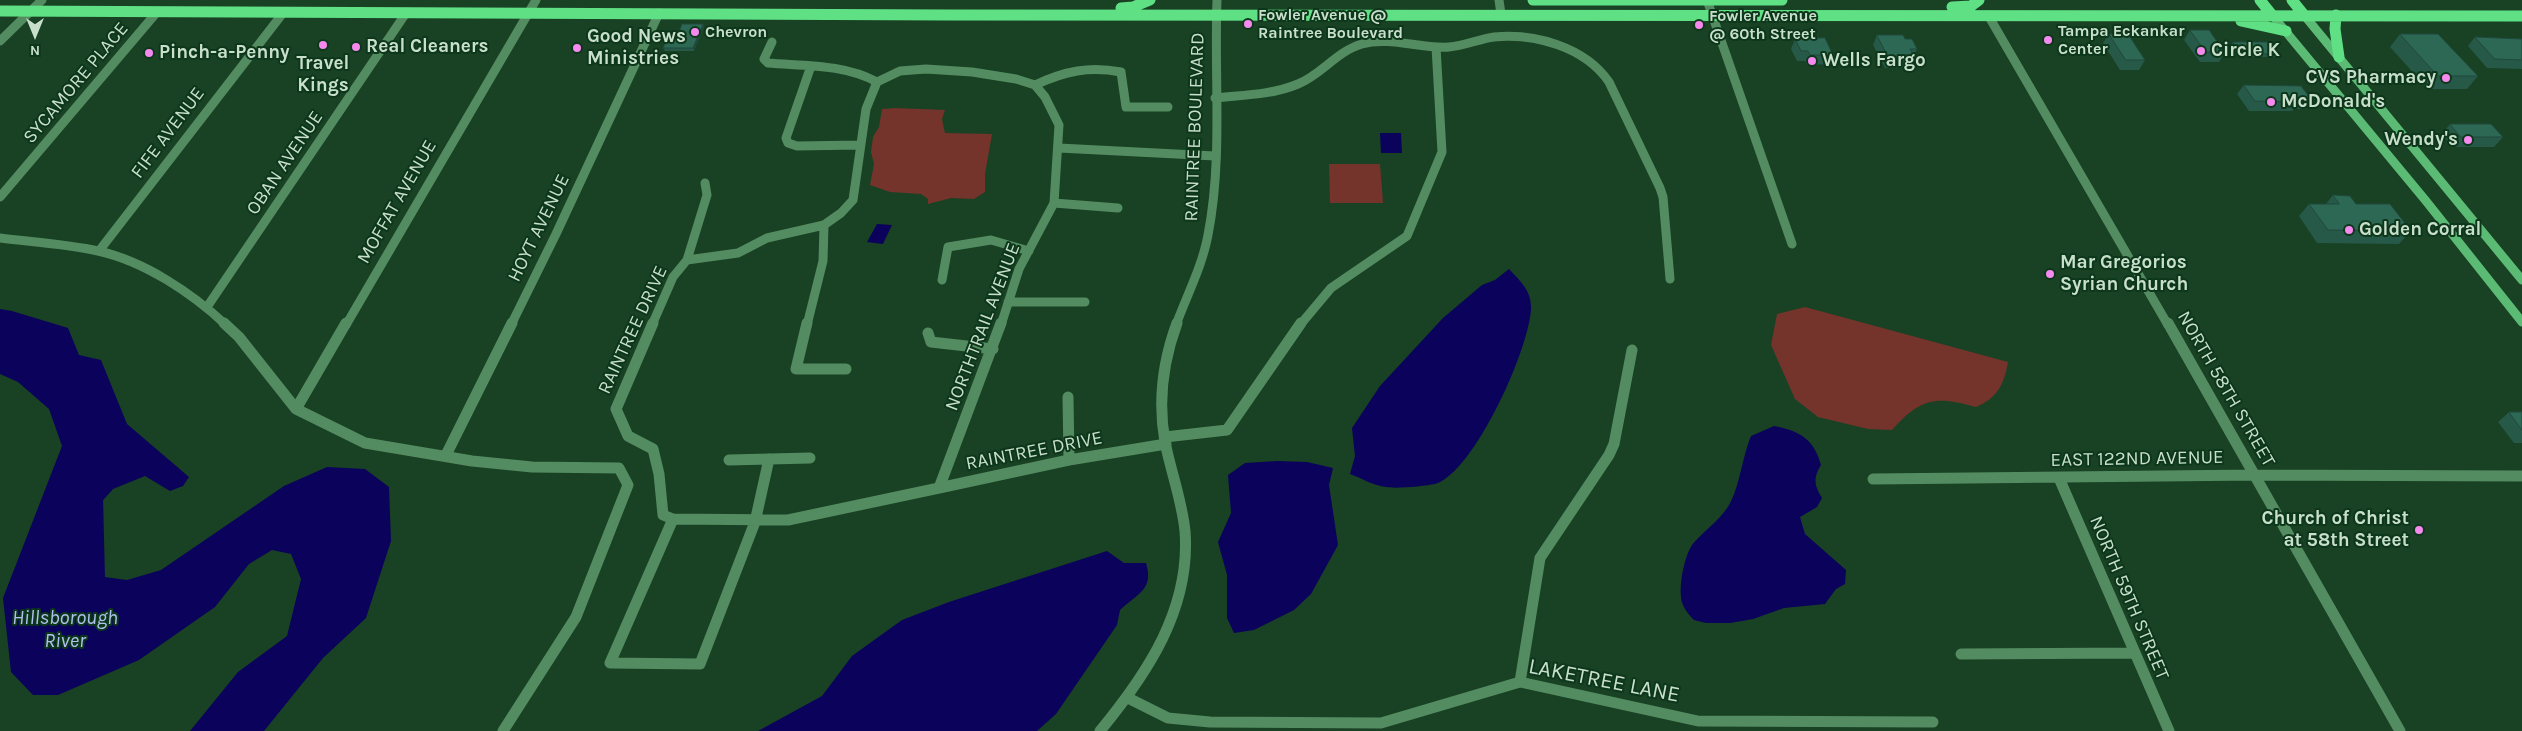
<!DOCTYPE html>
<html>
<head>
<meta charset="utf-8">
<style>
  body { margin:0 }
  #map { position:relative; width:2522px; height:731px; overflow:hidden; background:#194124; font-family:Karla,sans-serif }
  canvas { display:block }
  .north { position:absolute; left:10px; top:10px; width:50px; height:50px; -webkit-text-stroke:4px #0d371a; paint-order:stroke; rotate:180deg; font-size:14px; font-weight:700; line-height:20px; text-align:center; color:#c8dfcc }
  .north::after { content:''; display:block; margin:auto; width:18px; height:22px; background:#c8dfcc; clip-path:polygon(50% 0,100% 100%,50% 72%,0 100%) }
</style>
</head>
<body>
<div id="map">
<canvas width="2522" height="731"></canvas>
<div class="north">N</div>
</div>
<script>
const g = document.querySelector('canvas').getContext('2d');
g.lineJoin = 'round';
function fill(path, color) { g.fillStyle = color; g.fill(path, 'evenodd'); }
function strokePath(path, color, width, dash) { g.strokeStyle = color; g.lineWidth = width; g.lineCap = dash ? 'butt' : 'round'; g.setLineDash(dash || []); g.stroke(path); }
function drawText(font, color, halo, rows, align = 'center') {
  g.font = font + ' Karla,sans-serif'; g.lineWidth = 4; g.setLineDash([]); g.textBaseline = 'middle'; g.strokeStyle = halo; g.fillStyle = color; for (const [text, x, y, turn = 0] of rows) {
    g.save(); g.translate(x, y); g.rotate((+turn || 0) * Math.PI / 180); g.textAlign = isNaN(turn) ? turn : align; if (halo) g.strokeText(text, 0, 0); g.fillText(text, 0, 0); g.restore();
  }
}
fill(new Path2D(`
  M895,108L945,110L942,119L945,133L992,134L985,174V192L974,199L951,198L928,204V199L921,194L890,192L870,185L874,164L871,152L873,137L879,127L882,109Z
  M1329,164H1380L1383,203H1330Z
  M1805,307L2008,362C2004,385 1997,398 1976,407C1937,396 1921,397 1892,430L1868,429L1818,417L1795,399L1771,345L1777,314Z`), '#74342b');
fill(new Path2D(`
  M1380,133H1401L1402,153H1381Z
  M877,224L892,225L883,244L867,242Z
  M1509,269C1520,281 1531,290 1531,307C1531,346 1474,473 1435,484C1425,486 1396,489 1386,487C1374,486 1361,478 1350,474L1355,456L1352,428L1380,386L1443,318L1482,285L1495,280Z
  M0,309L12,311L68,328L79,355L101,360L127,424L189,477L183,486L170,491L145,476L113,489L97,507L82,574L127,580L161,570L284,486L327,467L365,469L389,487L391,541L366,618L323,658L264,731H190L238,672L287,636L301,579L291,554L272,550L249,564L215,607L139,660L58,695H33L11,672L3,598L62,446L49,409L18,382L0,374Z
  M1774,426C1800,431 1814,439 1821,465C1813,478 1814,485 1822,498L1817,507L1800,517L1805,534L1846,570L1845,584L1836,589L1825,604L1784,608L1753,619L1730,623H1706L1694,620C1690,616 1685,610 1683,605C1677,591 1684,557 1692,545C1705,529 1724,518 1732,499C1740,482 1743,455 1751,436Z
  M1277,461L1307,462L1333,468L1329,485L1338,545L1311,594L1294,610L1254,630L1234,633L1227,618V575L1218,542L1231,513L1228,475L1245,463Z
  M1107,551L1124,563H1146C1154,590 1138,593 1120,610L1117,625L1056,714L1037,731H758L822,696L852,656L902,620L949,602Z`), '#0b025c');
fill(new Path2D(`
  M92,488L100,491L103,498L105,579L119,584L122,591L119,598L110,602L84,593L81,586V498L84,491Z`), '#0b025c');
strokePath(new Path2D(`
  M1499,0L1501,14
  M1707,0L1792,244
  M1988,15L2168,325
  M0,41L42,0
  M772,42L764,59L768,63C805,66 844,64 877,82
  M811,66L786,138L788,143L797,146L860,145
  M1035,85C1065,71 1089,66 1121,72L1126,107H1168
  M1215,98C1242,95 1272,95 1298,84C1321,75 1337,51 1362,44C1390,36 1420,49 1449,47C1464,46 1479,39 1494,37C1535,33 1585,47 1609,82L1660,188L1663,197L1670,279
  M1059,148L1215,156
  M0,197L157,12
  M1054,203L1118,208
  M0,238C32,242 67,244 98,251C144,261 192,293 226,325
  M99,251L283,13
  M687,260L707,195L705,183
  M942,280L948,247L991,240L1029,251
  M1008,302H1085
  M207,307L406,13
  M346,325L536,0
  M511,325L556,234L659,13
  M652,325L673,277L687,260L738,253L767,238L824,225L841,213L853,200L866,109L877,82L900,71L926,69L972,72L1016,79L1035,85L1045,97L1059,125L1054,203L1019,269L1001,325
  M807,325L823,261L824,225
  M1300,325L1331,288L1407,236L1442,152L1436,47`), '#538c60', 9);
strokePath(new Path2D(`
  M224,323L239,337L296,409L365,443L472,461L532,467L619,468L628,485L576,617L503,731
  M653,323L616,409L628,436L653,449L659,474L663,515L673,519L788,520L939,488
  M807,323L796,369H846
  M2168,323L2400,731
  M928,333L931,342L993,349
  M1068,397L1069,460
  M296,409L346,323
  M1165,437L1227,430L1301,323
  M446,455L512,323
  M729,460L810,458
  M2059,478L2169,731
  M1873,479L2256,475L2522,476
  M939,488L1001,323
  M939,488L1069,460L1166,444
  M673,519L610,663L700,664L755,522L769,459
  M1961,654L2134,653
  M1520,682L1540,558L1609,455L1614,444L1632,350
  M1128,698L1168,718L1210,722L1381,723L1520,682L1698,721L1933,722`), '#538c60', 11);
strokePath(new Path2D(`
  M1176,325C1187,295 1202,267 1208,235C1223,158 1214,78 1217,0`), '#538c60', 9);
strokePath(new Path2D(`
  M1100,731C1147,674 1191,609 1185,531C1182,501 1171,472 1165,442C1158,403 1163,361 1177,323`), '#538c60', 11);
strokePath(new Path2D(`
  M2272,15L2426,201L2522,322
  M2304,15L2522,280`), '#5bbb74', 9);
strokePath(new Path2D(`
  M1533,0H1782
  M2260,0L2272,15
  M2292,0L2304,15
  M1952,7L1971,6L1979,0
  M1121,8L1133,7L1150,0
  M0,11L949,15L2522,16
  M2336,15L2335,29L2339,57
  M2241,21L2286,31`), '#5fe084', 11);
fill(new Path2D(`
  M703,24L704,27L694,51H665L663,48L678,35Z
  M2190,30L2225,53L2219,62H2200L2184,40Z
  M2109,34L2145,60L2139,70H2120L2103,43Z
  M2400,34L2478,76L2467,89H2428L2390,47Z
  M1877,35L1905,39L1917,49L1914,56L1915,58L1911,68H1885L1873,45Z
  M2475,37L2522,39V69L2487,68L2468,46Z
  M1795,39L1833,55L1830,64L1807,65L1805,61H1797L1791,49Z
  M2233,42L2279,54L2277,57H2239L2231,45Z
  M2244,85L2311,99L2304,109H2294L2292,111H2249L2237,94Z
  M2450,124L2503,137L2494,147H2452L2442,134Z
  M2333,195L2356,204L2411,231L2399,244L2317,243L2299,216L2309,204H2326Z
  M2509,412H2522V443H2514L2498,422Z`), '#275949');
fill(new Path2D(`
  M703,24L704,27L694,51L693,48Z`), '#20493c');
const building = new Path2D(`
  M682,24H703L693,48H663L669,34L678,35Z
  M2190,30H2209L2225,53L2206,52Z
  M2109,34H2128L2145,60H2126Z
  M2400,34H2438L2478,76H2438Z
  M1877,35H1903L1905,39H1912L1917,49H1910L1915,58H1889Z
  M2475,37L2522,39V60L2495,59Z
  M1825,38L1833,55H1810L1808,51H1801L1795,39Z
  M2233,42H2270L2279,54H2242Z
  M2244,85L2301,86L2311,99H2297L2299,102L2255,101Z
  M2450,124H2491L2503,137H2461Z
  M2333,195L2350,196L2356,204H2390L2411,231L2328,230L2309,204H2339Z
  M2509,412H2522V430Z`);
fill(building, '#2d6855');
strokePath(building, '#20493c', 1);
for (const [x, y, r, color] of [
  [1248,24,5,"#f689ed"],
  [1699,25,5,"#f689ed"],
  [695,32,5,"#f689ed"],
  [2048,40,5,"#f689ed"],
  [323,45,5,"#f689ed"],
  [356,47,5,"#f689ed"],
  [577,48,5,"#f689ed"],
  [2201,51,5,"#f689ed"],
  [149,53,5,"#f689ed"],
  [1812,61,5,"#f689ed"],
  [2446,78,5,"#f689ed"],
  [2271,102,5,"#f689ed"],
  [2468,140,5,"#f689ed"],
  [2349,230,5,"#f689ed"],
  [2050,274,5,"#f689ed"],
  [2419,530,5,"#f689ed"]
]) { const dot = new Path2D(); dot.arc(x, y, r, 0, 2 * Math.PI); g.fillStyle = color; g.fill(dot); strokePath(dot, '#0d371a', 2); }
drawText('bold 16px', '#c8dfcc', '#0d371a', [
  ["Fowler Avenue @",1258,15],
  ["Raintree Boulevard",1258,33],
  ["Fowler Avenue",1709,16],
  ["@ 60th Street",1709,34],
  ["Tampa Eckankar",2058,31],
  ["Center",2058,49],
  ["Chevron",705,32]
], 'left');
drawText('bold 19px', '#c8dfcc', '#0d371a', [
  ["Good News",587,37],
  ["Ministries",587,59],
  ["Real Cleaners",366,47],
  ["Circle K",2211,51],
  ["Pinch-a-Penny",159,53],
  ["Wells Fargo",1822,61],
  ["Travel",323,64,"center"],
  ["Kings",323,86,"center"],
  ["CVS Pharmacy",2436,78,"right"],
  ["McDonald's",2281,102],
  ["Wendy's",2458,140,"right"],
  ["Golden Corral",2359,230],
  ["Mar Gregorios",2060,263],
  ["Syrian Church",2060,285],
  ["Church of Christ",2409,519,"right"],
  ["at 58th Street",2409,541,"right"]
], 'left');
drawText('19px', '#c8dfcc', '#0d371a', [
  ["SYCAMORE PLACE",76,83,-50],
  ["RAINTREE BOULEVARD",1195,127,-88],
  ["FIFE AVENUE",168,133,-53],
  ["OBAN AVENUE",285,163,-56],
  ["MOFFAT AVENUE",397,202,-60],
  ["HOYT AVENUE",539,228,-64],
  ["NORTHTRAIL AVENUE",983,327,-69],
  ["RAINTREE DRIVE",633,330,-65],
  ["NORTH 58TH STREET",2226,389,60],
  ["RAINTREE DRIVE",1034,451,-11],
  ["EAST 122ND AVENUE",2137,459,-1],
  ["NORTH 59TH STREET",2129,598,67]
]);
drawText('italic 20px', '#b1c1f0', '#0d371a', [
  ["Hillsborough",65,618],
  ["River",65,641]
]);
drawText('22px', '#c8dfcc', '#0d371a', [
  ["LAKETREE LANE",1604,681,11]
]);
</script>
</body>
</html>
